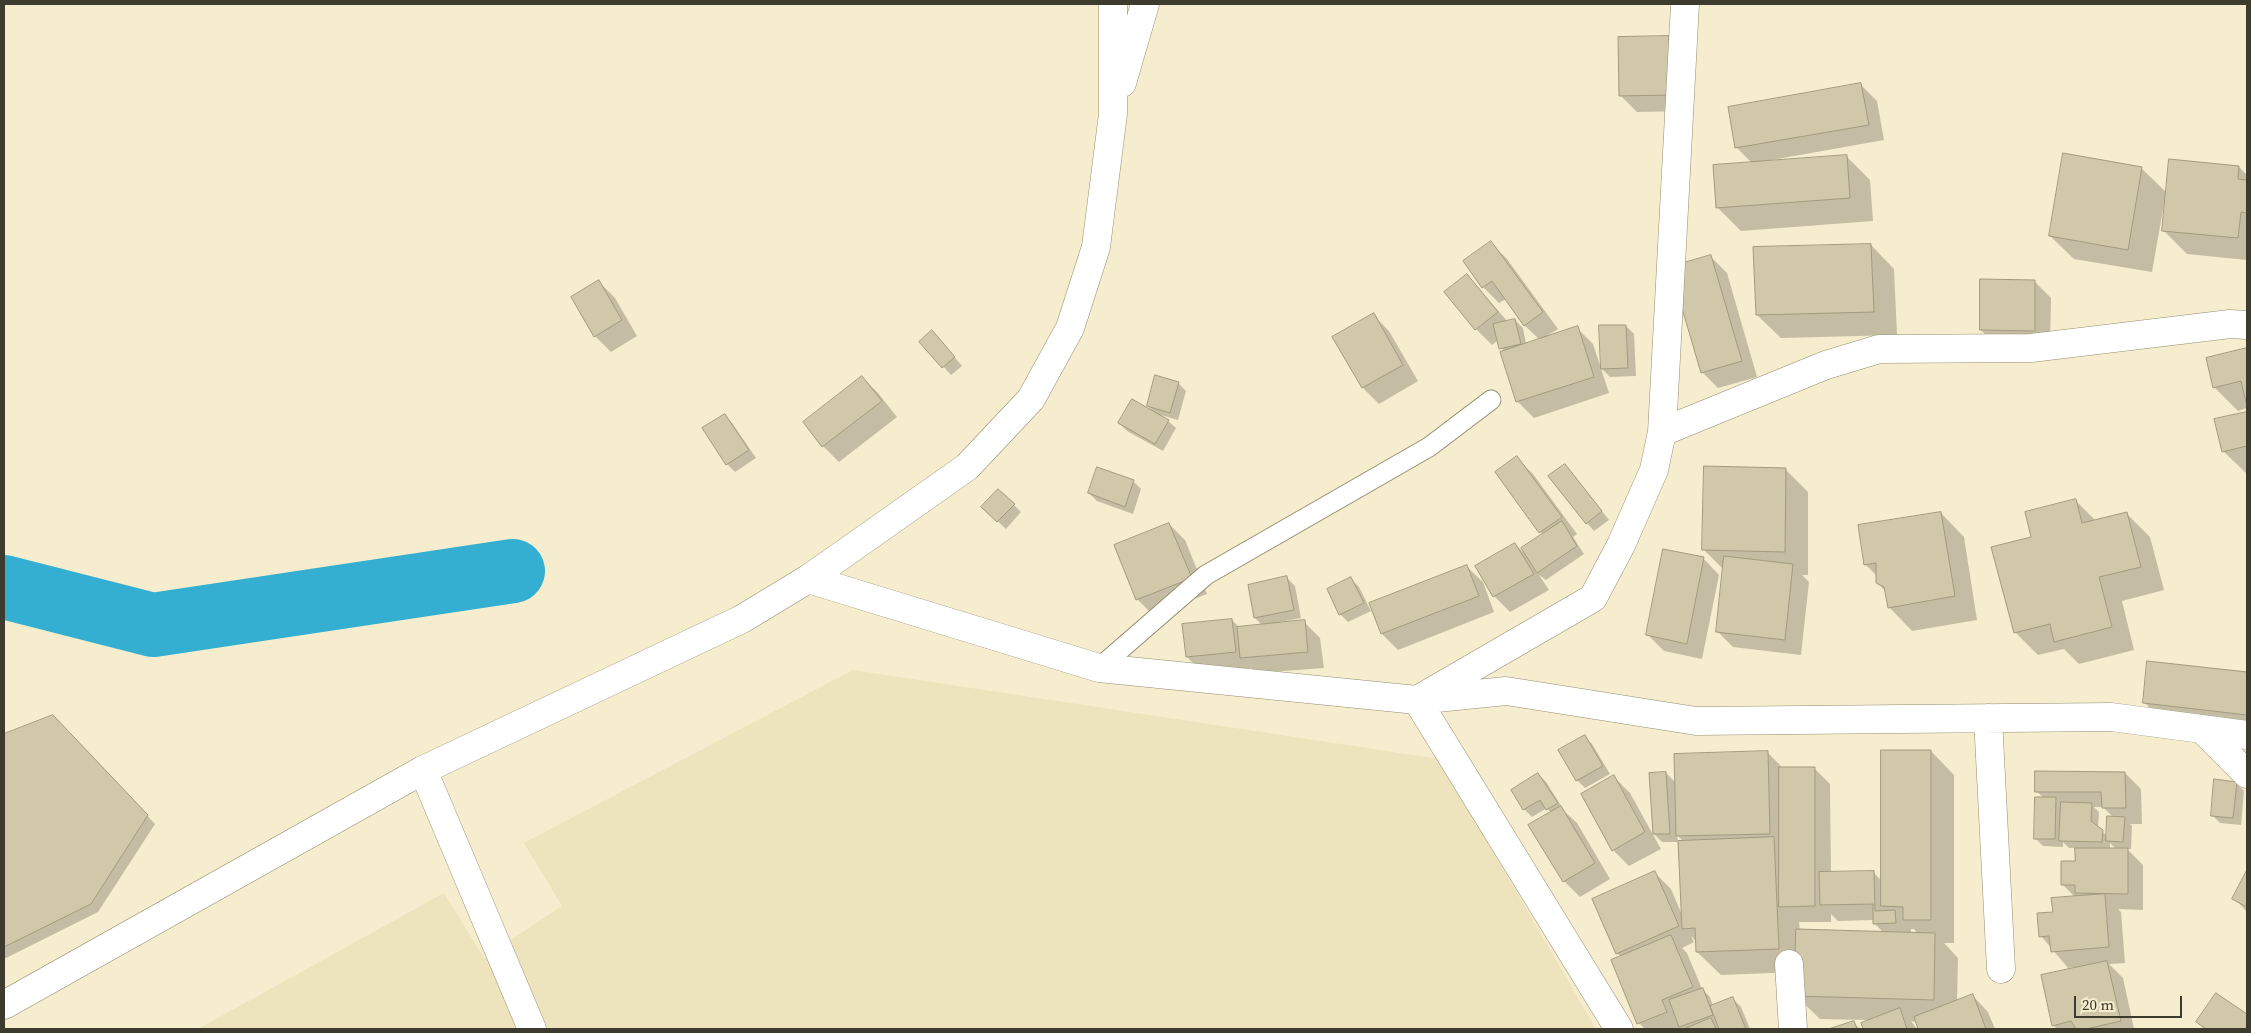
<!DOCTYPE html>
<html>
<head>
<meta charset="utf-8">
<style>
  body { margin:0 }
  #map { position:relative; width:2251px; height:1033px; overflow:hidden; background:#f5edcd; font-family:"Source Serif 4",serif }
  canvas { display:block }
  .frame { position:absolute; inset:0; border:5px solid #3d3a2e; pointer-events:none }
  .scale { position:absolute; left:2074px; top:996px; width:108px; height:22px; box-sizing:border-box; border:2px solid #3d3a2e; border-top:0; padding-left:6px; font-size:15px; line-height:18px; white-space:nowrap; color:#3d3a2e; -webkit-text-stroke:4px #f5edcd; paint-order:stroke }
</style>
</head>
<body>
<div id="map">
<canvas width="2251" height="1033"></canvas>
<div class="frame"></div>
<div class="scale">20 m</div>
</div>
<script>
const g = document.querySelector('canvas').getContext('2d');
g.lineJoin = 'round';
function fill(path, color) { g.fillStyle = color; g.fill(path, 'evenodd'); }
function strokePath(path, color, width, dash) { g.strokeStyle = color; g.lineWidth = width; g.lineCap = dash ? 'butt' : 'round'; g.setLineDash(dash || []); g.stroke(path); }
fill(new Path2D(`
  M853,670L1439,759L1596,1029H198L444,893L484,958L562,906L524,843Z`), '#ede3bc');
fill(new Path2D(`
  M1669,37L1685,54L1687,111L1637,112L1621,96Z
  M1861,85L1877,101L1884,140L1766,161L1767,163L1846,156L1870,180L1873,221L1741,231L1717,207L1753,164L1736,147Z
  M2239,167L2247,175V260L2187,254L2163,230Z
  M2141,168L2166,192L2152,272L2074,259L2050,236Z
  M1491,243L1507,259L1558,329L1545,337L1577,328L1593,344L1609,393L1534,418L1518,402L1501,352H1504L1498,340L1492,345L1476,329L1446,293L1467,275L1508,322L1515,320L1523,328L1526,344L1540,340L1524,325L1506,299L1499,303L1483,287L1464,261Z
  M1871,245L1894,269L1897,335L1781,338L1757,315Z
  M1711,257L1727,273L1757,377L1718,388L1702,372Z
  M599,282L615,298L637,336L611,352L595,336Z
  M2035,282L2051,298L2050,346H1997L1981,330Z
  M1373,315L1389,331L1418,381L1379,404L1363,388L1334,338Z
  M1626,326L1634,334L1636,376L1610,377L1601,368Z
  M940,340L962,366L951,375L921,342Z
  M2247,349V408L2238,411L2214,387L2207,359Z
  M862,377L878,393L897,417L839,462L823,446Z
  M1178,383L1186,391L1178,420L1161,415L1176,428L1163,451L1127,431L1119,423L1154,412L1148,406Z
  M2247,413V474L2223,451L2216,420Z
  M724,415L732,423L756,458L735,472L727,464Z
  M1517,458L1533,474L1577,534L1573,537L1584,554L1546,580L1539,575L1549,590L1510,612L1494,596L1515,544L1526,555L1543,535L1497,472Z
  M1565,465L1609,520L1594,531L1587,523Z
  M1785,469L1808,492V575H1802L1809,582L1801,655L1733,647L1717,631L1724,570L1704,550Z
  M1133,481L1141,489L1133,514L1097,501L1089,493Z
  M2076,501L2096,521L2126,513L2150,537L2164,590L2122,601L2134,650L2079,664L2064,649L2038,655L2015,632L2033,538Z
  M1014,505L1021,512L1006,529L983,507Z
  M1941,513L1964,537L1977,620L1912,631L1889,607L1886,592L1878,583L1877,576L1865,564Z
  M1169,524L1185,540L1207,594L1153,615L1137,599Z
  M1703,558L1719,575L1702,659L1664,651L1648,635Z
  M1466,566L1483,582L1494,612L1398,650L1382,634L1370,604Z
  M1287,578L1295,586L1301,618L1280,622L1281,624L1304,622L1320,638L1324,668L1257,673L1251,668L1203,673L1187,657L1232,620L1240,628L1263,626L1255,618L1249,586Z
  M1351,579L1359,587L1371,611L1348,622L1340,614Z
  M2149,662L2247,673V741L2174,732L2144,702Z
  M53,716L155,824L98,912L4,959V735Z
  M1585,737L1592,744L1610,774L1585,788L1577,780L1560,751Z
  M1931,751L1954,775V943H1944L1958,958L1957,1001L1972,995L1988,1012L1995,1029H1920L1917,1022L1911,1021L1917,1029H1865L1863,1023L1870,1020L1820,1019L1796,996L1797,972L1721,975L1697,952V942L1691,936L1694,942L1682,948L1687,953L1702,989L1710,997L1713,1006L1733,999L1741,1007L1750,1029H1645L1639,1023L1621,957L1617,953L1655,873L1671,889L1683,917L1684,842L1677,835L1678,842H1662L1654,834L1666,773L1676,783L1767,752L1783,768H1814L1830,784L1831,873L1873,872L1882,881ZM1831,914L1838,921L1875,920V924L1884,933L1800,931L1799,922H1831ZM1911,929H1914L1918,934L1911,933Z
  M2125,773L2141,789L2142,824H2130L2132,826L2131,849H2127L2143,865V910L2118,909L2121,912L2125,963L2109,964L2123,978L2134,1029H2057L2053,1025L2077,967L2068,968L2041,936L2054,913L2076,898L2063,885L2076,862V848H2069L2063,842V847L2043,846L2035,838L2044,798L2036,791ZM2094,807H2103L2113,817L2107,836L2098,828L2099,812ZM2110,843L2116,849H2110Z
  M1538,774L1546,782L1565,812L1577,823L1610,879L1580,897L1564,881L1551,813L1547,808L1532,817L1524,809Z
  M1614,777L1630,793L1661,849L1629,866L1613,850Z
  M2236,783L2244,791L2241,825L2220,823L2212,815Z
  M2247,873V912L2234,898Z
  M2216,994L2247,1016V1029H2205L2197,1022Z
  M1853,1022L1860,1029H1833Z`), '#0003');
strokePath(new Path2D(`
  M4,587L153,625L513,571`), '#34afd1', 64);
const building = new Path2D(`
  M1669,36L1671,95L1619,96L1618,37Z
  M1861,83L1869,125L1735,148L1728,107Z
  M2063,153L2142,167L2128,250L2049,236Z
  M1847,155L1850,198L1716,208L1713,165Z
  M2169,159L2239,166L2238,179L2247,180V213L2241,212L2238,238L2162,231Z
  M1491,241L1543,312L1524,326L1492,281L1482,288L1463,261Z
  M1871,244L1874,312L1756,315L1753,247Z
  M1711,255L1742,361L1701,373L1670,267Z
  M1467,274L1498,312L1475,330L1444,292Z
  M1980,279L2035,280V331L1980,330Z
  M599,280L622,320L594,337L571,297Z
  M1374,313L1403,365L1362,388L1332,337Z
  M1515,319L1521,344L1499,349L1493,324Z
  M1599,325H1626L1628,368L1601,369Z
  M1578,326L1594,377L1516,402L1500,352Z
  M932,330L955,357L942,368L919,342Z
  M2247,348V406L2241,381L2213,388L2206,358Z
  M1155,375L1179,382L1170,413L1147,406Z
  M862,376L882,401L822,447L803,422Z
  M1132,399L1169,420L1155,444L1118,423Z
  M2247,412V446L2222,452L2214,419Z
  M725,414L749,450L726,465L702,428Z
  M1517,456L1562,517L1539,533L1495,472Z
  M1565,464L1602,511L1586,524L1548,476Z
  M1704,466L1786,468L1785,552L1702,550Z
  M1097,467L1134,480L1125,507L1088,493Z
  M998,489L1015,504L997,522L981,507Z
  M2076,499L2082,523L2127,512L2141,567L2099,577L2112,627L2054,642L2050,624L2014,633L1991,547L2031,537L2025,512Z
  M1941,512L1955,596L1888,608L1884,587L1876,583V563L1864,565L1858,525Z
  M1562,521L1577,546L1537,573L1521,548Z
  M1169,523L1192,578L1136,600L1114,545Z
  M1515,543L1534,574L1493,597L1475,566Z
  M1663,549L1704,557L1687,644L1646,635Z
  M1724,556L1793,564L1785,640L1716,632Z
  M1467,565L1479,596L1381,634L1369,603Z
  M1287,576L1294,610L1254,618L1248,585Z
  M1351,577L1364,603L1339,615L1327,589Z
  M1232,619L1236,652L1186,657L1182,624Z
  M1305,620L1308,652L1240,658L1237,627Z
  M2147,661L2247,672V715L2143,703Z
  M53,715L148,815L91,904L4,947V734Z
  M1585,735L1603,766L1576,781L1558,750Z
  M1881,750H1931V920H1903V907L1881,906Z
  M1768,751L1770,834L1676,836L1674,754Z
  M1779,767H1815V906L1779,907Z
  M2035,771L2125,772L2126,808H2102L2101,792H2035Z
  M1666,772L1670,834H1653L1649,773Z
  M1538,773L1558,803L1546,810L1540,800L1523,810L1511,790Z
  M1614,775L1645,832L1612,851L1581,794Z
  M2214,779L2237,782L2233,818L2211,816Z
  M2035,797H2056L2055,839H2034Z
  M2061,802L2092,803L2091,821L2103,830L2102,842L2059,841Z
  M1561,806L1595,863L1563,882L1528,825Z
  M2107,816L2125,817L2123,842L2106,841Z
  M1774,837L1779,949L1696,952L1695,928L1682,929L1678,841Z
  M2075,848H2128V894L2075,893V885H2061V861H2075Z
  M2247,870V907L2232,899Z
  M1655,871L1679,926L1616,954L1592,899Z
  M1874,871L1875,911L1895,910L1896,923L1873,924V904L1820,905L1819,872Z
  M2105,894L2109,947L2051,952L2049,936L2039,937L2037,913L2053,912L2051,898Z
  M1796,929L1935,933L1934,1000L1795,996Z
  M1671,935L1693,987L1662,1000L1667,1012L1637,1024L1611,960Z
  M2107,961L2121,1021L2086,1029H2076L2071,1021L2052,1026L2041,975Z
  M1703,988L1713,1015L1679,1027L1669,1000Z
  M2216,993L2247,1014V1029H2206L2196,1022Z
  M1973,994L1986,1029H1918L1914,1017Z
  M1733,997L1746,1029H1719L1710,1006Z
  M1900,1008L1907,1029H1863L1861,1023Z
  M1711,1018L1716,1029H1684Z
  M1854,1021L1857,1029H1829Z`);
fill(building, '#d0c8a9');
strokePath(building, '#a19a7c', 1);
const service = new Path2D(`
  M1099,668L1206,575L1429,447L1491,400`);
const minor = new Path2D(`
  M1662,432L1826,365L1879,349L2031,348L2230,324L2247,325
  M808,579L1099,668L1417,700L1506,691L1696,721L2111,717L2247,735
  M1988,718L2001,969
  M2202,729L2247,774
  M423,770L532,1029
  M1789,964L1793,1029
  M1619,1029L1417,700L1593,598L1621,545L1654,470L1662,432L1685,4`);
const secondary = new Path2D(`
  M1122,83L1145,4
  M4,1005L423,770L742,619L808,579L967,467L1031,399L1070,328L1096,247L1113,114V4`);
strokePath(service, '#958d70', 21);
strokePath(minor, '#958d70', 29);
strokePath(secondary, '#958d70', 29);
strokePath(service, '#fff', 19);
strokePath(minor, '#fff', 28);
strokePath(secondary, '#fff', 28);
</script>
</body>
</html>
